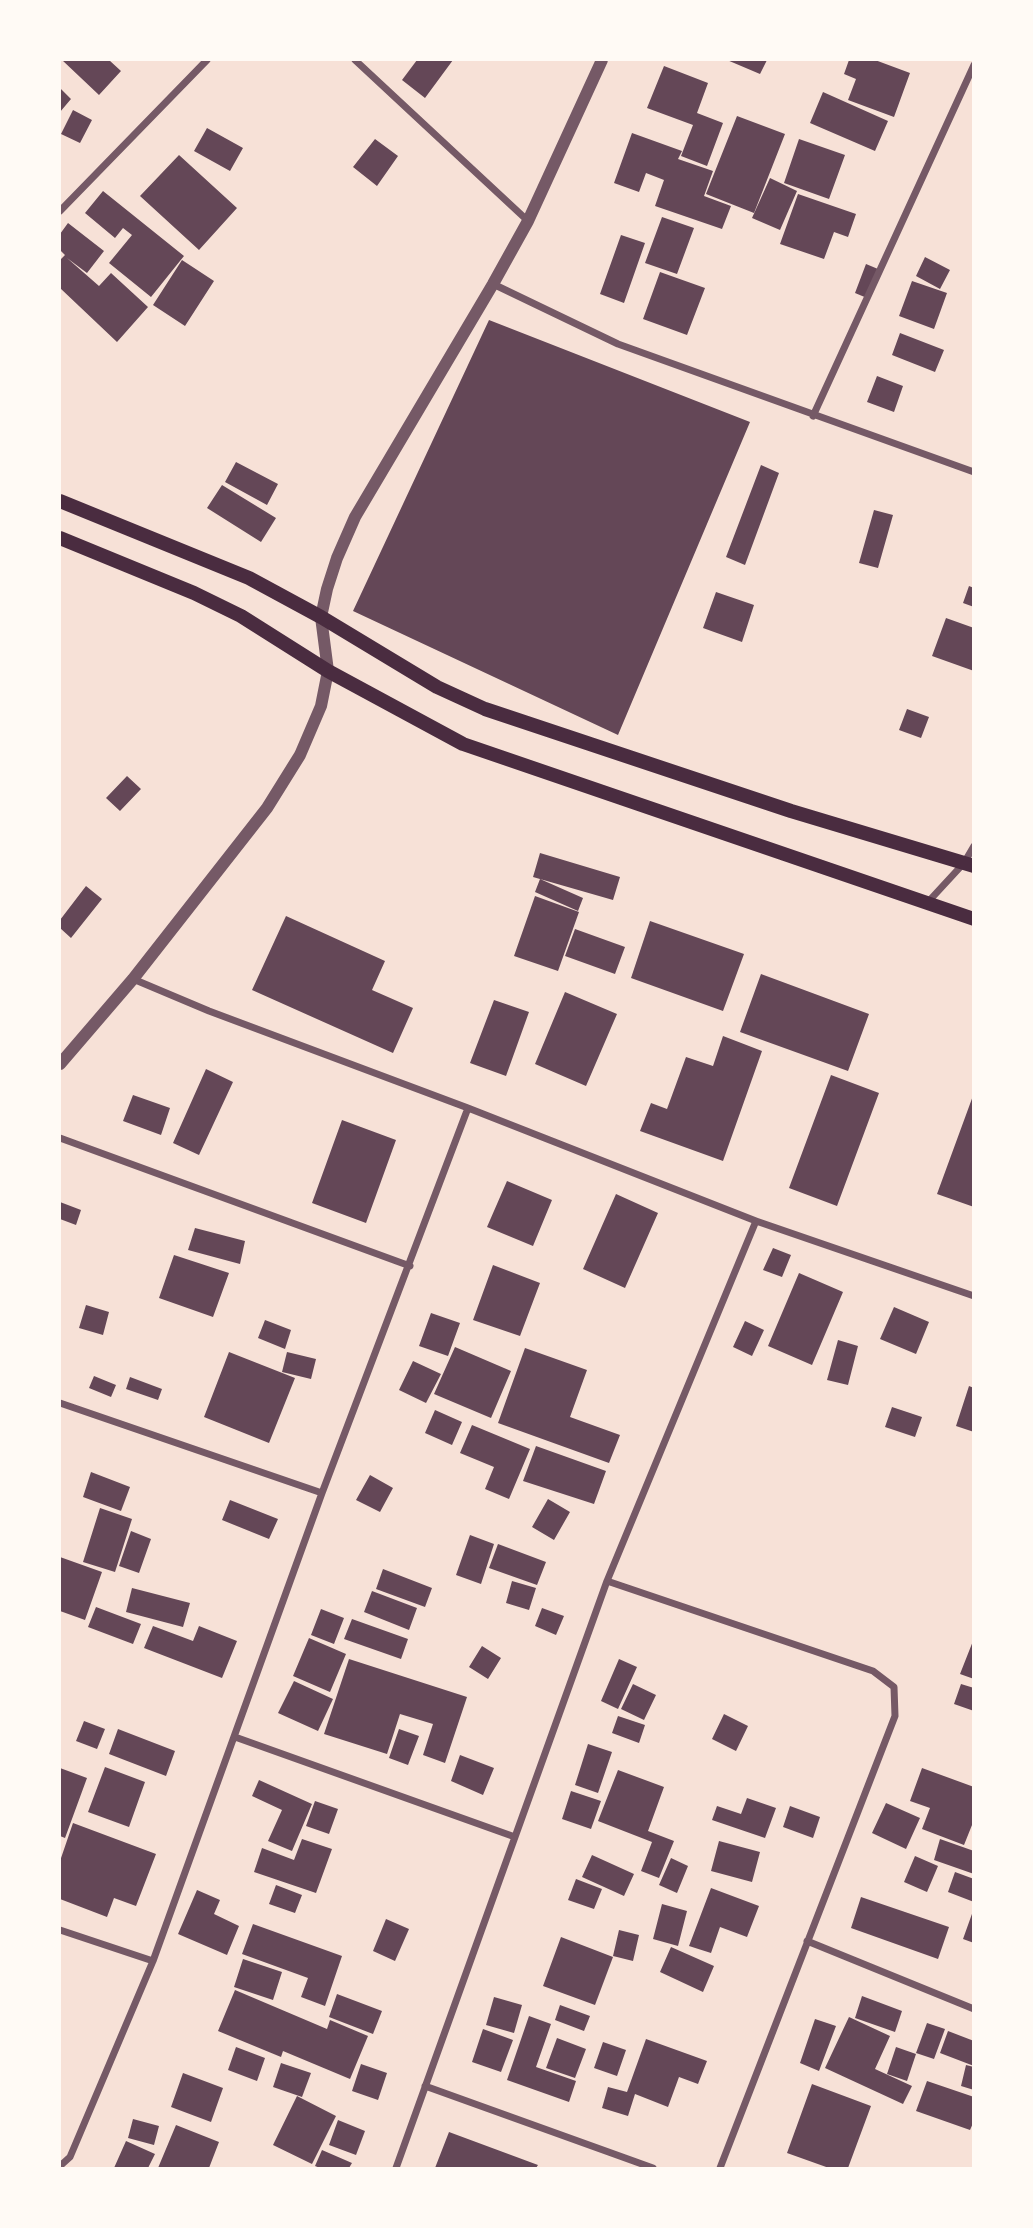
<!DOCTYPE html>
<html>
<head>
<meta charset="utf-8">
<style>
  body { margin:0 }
  #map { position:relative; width:1033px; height:2228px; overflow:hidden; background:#f7e1d7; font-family:Manrope,sans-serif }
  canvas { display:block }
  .frame { position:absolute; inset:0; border:61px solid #fffaf5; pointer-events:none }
</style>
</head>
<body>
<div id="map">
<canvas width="1033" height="2228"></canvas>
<div class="frame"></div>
</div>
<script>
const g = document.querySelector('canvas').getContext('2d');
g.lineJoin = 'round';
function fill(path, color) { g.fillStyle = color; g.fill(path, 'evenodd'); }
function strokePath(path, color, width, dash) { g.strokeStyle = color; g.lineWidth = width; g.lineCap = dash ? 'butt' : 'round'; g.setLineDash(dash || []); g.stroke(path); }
fill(new Path2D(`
  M62,60H109L121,71L99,95Z
  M417,60H453L425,98L402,80Z
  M727,60H767L760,74Z
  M849,60H875L910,73L894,117L848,100L856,79L844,74Z
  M664,66L708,83L697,113L723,123L707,166L681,156L693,125L647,108Z
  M60,88L71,99L60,112Z
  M823,92L888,121L875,151L810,123Z
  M73,110L92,120L80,143L61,134Z
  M737,116L785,134L754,213L706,194Z
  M207,128L243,148L230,171L194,151Z
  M632,133L682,151L678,159L713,171L704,196L731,206L722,229L655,206L664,180L646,173L639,192L614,183Z
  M375,139L398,156L377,186L353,167Z
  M799,139L845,155L829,199L784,183Z
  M179,155L237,208L199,250L140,196Z
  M770,178L797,191L780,230L752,218Z
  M103,191L184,256L151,297L109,263L132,235L123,228L115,238L85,213Z
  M798,194L856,214L848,237L834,232L824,259L780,244Z
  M662,217L694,228L677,274L645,263Z
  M68,223L104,251L87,273L67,258L99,286L111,273L148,307L117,342L60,288V260L65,255L60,250V234Z
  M621,235L645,243L624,303L600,294Z
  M925,257L950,270L940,289L916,276Z
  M182,260L214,281L185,326L153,305Z
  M866,264L878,269L867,298L855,293Z
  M660,272L705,288L687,335L643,319Z
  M912,281L947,293L934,329L899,316Z
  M489,320L750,422L618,735L353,611Z
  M900,333L944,350L935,372L892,355Z
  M877,376L903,386L894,412L867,402Z
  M236,462L278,484L267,505L225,482Z
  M761,465L779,473L745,565L726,557Z
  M222,485L276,518L261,542L207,508Z
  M874,510L893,515L878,568L859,563Z
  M969,586L974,588V607L963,603Z
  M716,592L754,605L742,642L703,628Z
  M946,618L974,628V671L932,656Z
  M907,709L929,717L921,738L899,730Z
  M127,776L141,789L120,811L106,798Z
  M540,853L620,877L613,900L533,877Z
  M540,879L583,898L578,911L535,892Z
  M86,886L102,899L71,938L60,928V920Z
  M535,896L579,912L558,971L514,956Z
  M286,916L385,961L372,990L413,1008L393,1053L252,990Z
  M650,921L744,954L723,1011L631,978Z
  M575,929L625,947L615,974L565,956Z
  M761,974L869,1014L848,1071L740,1032Z
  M565,992L617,1014L586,1086L535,1064Z
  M494,1000L529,1012L506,1076L470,1063Z
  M723,1036L762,1051L723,1161L640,1131L651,1103L667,1109L686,1057L713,1066Z
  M206,1069L233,1082L199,1155L173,1143Z
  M831,1075L879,1093L837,1206L789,1188Z
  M974,1093V1207L937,1194Z
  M133,1095L170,1108L161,1135L123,1121Z
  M342,1120L396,1140L366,1223L312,1203Z
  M507,1181L552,1200L533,1246L487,1227Z
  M616,1194L658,1213L625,1288L583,1269Z
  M60,1202L81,1210L76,1225L60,1219Z
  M195,1228L245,1241L240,1264L188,1250Z
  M773,1248L791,1255L782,1277L763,1270Z
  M174,1255L229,1273L213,1317L159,1298Z
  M493,1265L540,1283L520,1336L473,1320Z
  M799,1273L843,1292L812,1365L768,1346Z
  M86,1305L109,1312L103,1335L79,1328Z
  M894,1307L929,1322L916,1354L880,1339Z
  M431,1313L460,1323L448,1356L419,1346Z
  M265,1320L291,1330L285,1349L258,1338Z
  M745,1321L764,1330L752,1356L733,1347Z
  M838,1340L858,1346L848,1385L827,1380Z
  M455,1347L511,1371L491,1418L434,1394Z
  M525,1348L587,1370L570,1417L620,1435L609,1463L498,1423Z
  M229,1352L295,1378L269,1443L204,1417Z
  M287,1352L316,1359L311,1379L282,1372Z
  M413,1361L441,1374L426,1403L399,1390Z
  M94,1376L116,1385L111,1397L89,1388Z
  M130,1377L162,1389L158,1400L126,1389Z
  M969,1386L974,1388V1432L956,1426Z
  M892,1407L922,1417L915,1437L885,1427Z
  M435,1410L462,1422L452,1445L425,1433Z
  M472,1425L530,1449L509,1499L485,1489L494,1467L460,1453Z
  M536,1446L606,1471L594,1504L523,1481Z
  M91,1472L130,1487L121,1511L83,1497Z
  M370,1475L393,1488L380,1512L356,1500Z
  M548,1499L570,1512L554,1540L532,1527Z
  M230,1500L278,1519L269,1539L222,1520Z
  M100,1508L132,1519L115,1572L83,1562Z
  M131,1531L151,1539L139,1573L119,1566Z
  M470,1535L494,1544L481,1584L456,1575Z
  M498,1544L546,1562L537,1585L489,1568Z
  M60,1557L102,1572L85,1620L60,1611Z
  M383,1569L432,1588L425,1607L376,1589Z
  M512,1581L536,1588L529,1610L506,1603Z
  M132,1588L190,1603L183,1627L126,1612Z
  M372,1591L417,1608L409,1630L364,1612Z
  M96,1607L141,1624L133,1644L88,1627Z
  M542,1608L564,1616L556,1635L535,1626Z
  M321,1609L344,1618L334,1644L311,1635Z
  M352,1619L408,1639L401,1659L344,1639Z
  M153,1626L193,1641L199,1626L237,1641L222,1678L144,1648Z
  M309,1638L346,1654L330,1692L293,1676Z
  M973,1641H974V1679L960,1674Z
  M482,1646L501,1658L488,1679L469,1667Z
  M349,1659L467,1697L445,1763L423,1755L433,1724L400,1714L387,1754L324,1734Z
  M619,1659L637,1667L618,1709L601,1701Z
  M294,1681L333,1699L318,1731L278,1713Z
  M633,1684L656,1695L644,1720L621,1709Z
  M961,1684L974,1688V1711L954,1704Z
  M724,1714L748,1726L736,1751L712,1739Z
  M618,1716L645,1725L639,1743L612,1733Z
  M84,1721L105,1729L97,1749L76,1741Z
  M118,1729L175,1751L166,1776L109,1754Z
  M399,1729L419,1736L408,1765L389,1758Z
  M588,1744L612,1752L598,1793L575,1785Z
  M460,1755L494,1768L483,1795L451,1781Z
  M105,1767L145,1782L129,1827L88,1812Z
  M60,1768L87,1778L65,1838L60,1836Z
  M922,1768L974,1787V1820L964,1845L922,1829L930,1808L910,1801Z
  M618,1770L664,1787L648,1831L674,1841L659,1878L641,1871L652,1842L598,1821Z
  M259,1780L312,1804L292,1851L268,1841L282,1810L252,1796Z
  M571,1791L601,1801L591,1829L562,1819Z
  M747,1798L776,1808L765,1838L712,1820L717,1806L741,1814Z
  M315,1801L338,1809L329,1834L306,1826Z
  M886,1803L920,1818L906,1849L872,1833Z
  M790,1806L820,1817L813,1838L783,1827Z
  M73,1823L156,1854L136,1906L114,1898L107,1917L60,1899V1861Z
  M302,1839L332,1849L316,1893L254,1872L262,1848L294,1860Z
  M940,1839L974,1851V1874L934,1860Z
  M719,1841L760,1852L752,1882L711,1871Z
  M592,1855L634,1874L624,1896L582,1877Z
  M915,1856L938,1866L927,1892L904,1882Z
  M671,1858L688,1866L677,1893L659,1885Z
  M955,1872L974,1879V1902L948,1892Z
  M576,1879L602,1889L594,1909L568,1900Z
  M276,1885L302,1895L295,1913L269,1904Z
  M711,1888L759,1906L747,1937L720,1927L711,1953L689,1946Z
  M197,1890L220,1900L214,1914L239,1926L227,1955L178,1934Z
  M861,1897L949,1927L938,1959L851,1928Z
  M662,1904L687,1911L678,1946L653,1939Z
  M973,1911H974V1943L963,1939Z
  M386,1919L409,1929L395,1961L373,1951Z
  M253,1924L342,1956L325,2006L301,1997L308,1978L242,1954Z
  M619,1930L639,1935L633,1961L613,1956Z
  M561,1937L613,1957L595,2005L543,1986Z
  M671,1947L714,1966L703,1992L660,1972Z
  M243,1959L282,1972L273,2000L234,1987Z
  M235,1990L327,2029L330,2020L368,2036L350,2079L283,2051L281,2057L218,2031Z
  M337,1994L382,2011L373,2034L329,2017Z
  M862,1996L902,2011L895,2032L855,2018Z
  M494,1997L522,2005L514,2033L486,2025Z
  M560,2005L590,2016L584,2031L555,2020Z
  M529,2016L551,2024L536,2067L576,2081L569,2102L507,2080Z
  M849,2017L890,2036L875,2069L912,2086L903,2104L825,2068Z
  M815,2019L836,2026L819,2071L800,2063Z
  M927,2023L945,2029L934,2059L916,2053Z
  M483,2029L513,2040L501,2072L472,2062Z
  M948,2031L974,2041V2066L940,2053Z
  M557,2038L586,2049L575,2078L546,2068Z
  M646,2039L707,2061L698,2084L679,2077L668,2107L635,2094L628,2116L602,2108L608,2087L627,2092Z
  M603,2042L626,2050L617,2076L594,2068Z
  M236,2047L265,2058L257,2081L228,2070Z
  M896,2047L916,2054L907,2081L887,2074Z
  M281,2063L311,2073L302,2097L273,2087Z
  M361,2064L387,2073L378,2100L352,2091Z
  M966,2065L974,2067V2090L961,2086Z
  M183,2073L223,2088L211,2122L171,2107Z
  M927,2081L974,2097V2121L970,2130L916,2111Z
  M812,2084L871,2106L848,2168H829L787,2153Z
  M297,2096L336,2116L312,2164L273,2145Z
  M133,2119L159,2126L154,2145L128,2138Z
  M338,2120L365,2131L356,2155L329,2145Z
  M176,2125L219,2142L209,2168H158Z
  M449,2132L538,2165L536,2168H435Z
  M126,2141L155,2154L148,2168H114Z
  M322,2150L352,2163L349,2168H320L315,2166Z`), '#644757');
strokePath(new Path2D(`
  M355,60L528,221
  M60,211L207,60
  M493,284L618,344L974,472
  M813,416L974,65
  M928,902L964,863L974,846
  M133,979L209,1011L468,1108L756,1221L974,1296
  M60,1138L410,1266
  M60,1403L322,1493
  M607,1581L873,1671L894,1687L895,1716L720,2168
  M235,1737L515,1837
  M60,1930L153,1961
  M807,1941L974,2009
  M425,2086L653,2168
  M60,2166L70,2157L153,1961L322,1493L468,1108
  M396,2168L607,1581L756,1221`), '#755966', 7);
strokePath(new Path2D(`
  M60,1064L133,979L267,808L300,755L321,706L328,671L321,617L327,589L337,558L355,517L493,284L528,221L602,60`), '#755966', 12);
strokePath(new Path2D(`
  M60,501L249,578L321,617L437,687L485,709L791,811L974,866
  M60,538L194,593L241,616L328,671L463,744L974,919`), '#4a2c40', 14);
</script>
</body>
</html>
